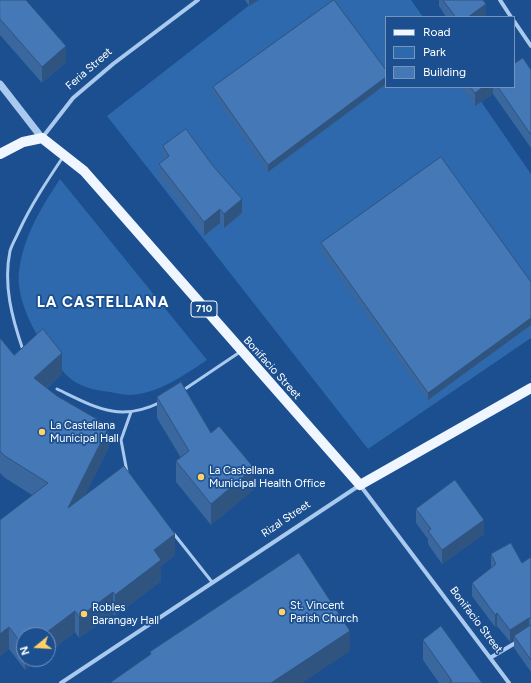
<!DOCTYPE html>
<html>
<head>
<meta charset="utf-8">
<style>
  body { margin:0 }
  #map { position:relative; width:531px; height:683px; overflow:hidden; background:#1b4f8f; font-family:Figtree,sans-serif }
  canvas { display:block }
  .legend { position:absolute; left:385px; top:16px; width:130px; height:72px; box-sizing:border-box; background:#1b4f8f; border:1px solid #7695bc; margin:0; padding:5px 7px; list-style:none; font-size:12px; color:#fff }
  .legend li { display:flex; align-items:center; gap:8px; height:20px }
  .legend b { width:20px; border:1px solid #7695bc }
  .north { position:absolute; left:16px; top:627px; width:40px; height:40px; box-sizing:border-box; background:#1b4f8f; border:1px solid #7695bc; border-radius:50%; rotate:252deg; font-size:11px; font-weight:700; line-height:16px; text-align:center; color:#fff }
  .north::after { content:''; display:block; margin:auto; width:14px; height:18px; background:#ffd166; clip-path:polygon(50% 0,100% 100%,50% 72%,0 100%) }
</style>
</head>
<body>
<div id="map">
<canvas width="531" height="683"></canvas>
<ul class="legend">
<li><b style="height:5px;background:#f0f6ff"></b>Road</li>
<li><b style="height:11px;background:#2e69ad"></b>Park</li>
<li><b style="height:11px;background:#4478b7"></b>Building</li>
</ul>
<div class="north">N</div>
</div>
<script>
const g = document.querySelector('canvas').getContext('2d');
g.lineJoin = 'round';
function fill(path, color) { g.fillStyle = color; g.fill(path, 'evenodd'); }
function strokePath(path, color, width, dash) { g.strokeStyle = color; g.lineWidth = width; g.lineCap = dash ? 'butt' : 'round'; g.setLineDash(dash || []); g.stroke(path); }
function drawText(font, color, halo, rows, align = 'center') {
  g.font = font + ' Figtree,sans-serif'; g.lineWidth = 3.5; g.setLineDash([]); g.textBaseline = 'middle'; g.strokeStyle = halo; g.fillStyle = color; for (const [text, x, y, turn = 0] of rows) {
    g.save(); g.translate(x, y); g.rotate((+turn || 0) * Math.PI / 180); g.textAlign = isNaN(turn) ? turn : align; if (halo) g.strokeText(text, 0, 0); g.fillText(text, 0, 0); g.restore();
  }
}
fill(new Path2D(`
  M256,0H411L423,17H386V87H471L531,174V338L368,449L107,116Z
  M60,179L207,360C184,375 160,393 131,395C124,395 117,393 110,392C99,391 85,388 75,382C62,374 53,357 44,345C31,328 16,295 19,272C23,237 41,208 60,179Z`), '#2e69ad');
strokePath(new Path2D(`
  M23,350C12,318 3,285 10,251C12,244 16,238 19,231C31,205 47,181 63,157
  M57,389C95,407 119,423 161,402
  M182,391L240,352
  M127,472L121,440L131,412
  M174,534L212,582`), '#a9c9ee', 3);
strokePath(new Path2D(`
  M500,0L511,17
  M514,21L531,46
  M42,138L73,98L113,64L198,0
  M490,658L517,642
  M61,683L360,485L509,683`), '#a9c9ee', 4);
strokePath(new Path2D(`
  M0,84L42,138`), '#a9c9ee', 7);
strokePath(new Path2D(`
  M0,154L23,142L42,138L84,171L360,485L531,388`), '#f0f6ff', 10);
fill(new Path2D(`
  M0,0L66,62L42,83L0,35Z
  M245,0H259L249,6Z
  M439,0H483L486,16L485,17H446L439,6Z
  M386,70V84L268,172L213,94V87Z
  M531,70V148L493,94L475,106L462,87H514Z
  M163,146L242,213L224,228L220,223L204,236L159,178V164L163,161Z
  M321,243L531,282V325L428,400L321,251Z
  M0,338L14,355L62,374L47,388L109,447L85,495L175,555L161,566V581L115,616L113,614L79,638L75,632L48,653V635H24V659H40L25,670L9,649L0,656L32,495L5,478L0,473Z
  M157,397L211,433L254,489L211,525L176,482V461L181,458L157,418Z
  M416,509L484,534L442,564L428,544V539L416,523Z
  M491,554L522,563L531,557V672L514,648V640L510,642L497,626L495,627L472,596V583L491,568Z
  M423,640L482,683H439L423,660Z`), '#3a679d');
fill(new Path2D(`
  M249,0H259L249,6Z
  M486,4V16L485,17H468Z
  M66,46V62L42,83V67Z
  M386,77V84L268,172V165Z
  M483,87H493V94L475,106V93Z
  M242,199V213L224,228V214Z
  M220,209V223L204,236V222Z
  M531,318V325L428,400V393Z
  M62,353V374L34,399V378Z
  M109,426V447L68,530V508Z
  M254,468V489L211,525V504Z
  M484,520V534L442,564V550Z
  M175,534V555L161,566V581L115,616V595L154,550Z
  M113,592V614L79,638V617Z
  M75,611V632L48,653V635H43Z
  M497,613V626L495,627V615Z
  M529,618V631L514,636V640L510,642V630Z
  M9,627V649L0,656V634Z
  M350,631V651L302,683H271Z
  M25,659H40L25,670Z`), '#305480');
const building = new Path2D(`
  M0,0H26L66,46L42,67L0,19Z
  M334,0L386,70V77L268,165L213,87Z
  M443,0H483L486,4L468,17H456Z
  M523,58L531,70V135L498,87H514V64Z
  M471,87H483L475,93Z
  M186,129L213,166L242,199L224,214L220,209L204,222L159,164L169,156L163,146Z
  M441,157L531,282V318L428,393L321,243Z
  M43,329L62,353L34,378L57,396L109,426L68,508L124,466L175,534L154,550L161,560L115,595L113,592L79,617L75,611L43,635H24V647L9,627L0,634V520L48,483L5,456L0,451V338L14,355Z
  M181,382L211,433L219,426L254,468L211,504L176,461L189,451L157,397Z
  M455,480L484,520L442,550L428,531L431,529L416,509Z
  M511,543L522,563L531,557V619L529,618L510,630L497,613L495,615L472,583L496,564L491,554Z
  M299,553L350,631L271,683H112L111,682L151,654L150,652Z
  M531,625V660L514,636Z
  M441,626L482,683H449L452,681L423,640Z`);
fill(building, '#4478b7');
strokePath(building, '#305480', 1);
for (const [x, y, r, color] of [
  [42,432,4,"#ffd166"],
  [201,477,4,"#ffd166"],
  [282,612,4,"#ffd166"],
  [84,614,4,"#ffd166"]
]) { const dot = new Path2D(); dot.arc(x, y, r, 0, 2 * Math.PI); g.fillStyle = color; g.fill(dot); strokePath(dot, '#1b4f8f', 1.5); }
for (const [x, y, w] of [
  [204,309,26]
]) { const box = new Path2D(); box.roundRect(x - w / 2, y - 8, w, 16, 3); g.fillStyle = '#1b4f8f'; g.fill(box); strokePath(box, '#fff', 1); }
drawText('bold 10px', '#fff', null, [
  ["710",204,309]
]);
drawText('11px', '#fff', '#1b4f8f', [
  ["Feria Street",89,69,-41],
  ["Bonifacio Street",272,368,48],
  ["Rizal Street",286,519,-34],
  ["Bonifacio Street",476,620,53]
]);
drawText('11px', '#fff', '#1b4f8f', [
  ["La Castellana",50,426],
  ["Municipal Hall",50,439],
  ["La Castellana",209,471],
  ["Municipal Health Office",209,484],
  ["St. Vincent",290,606],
  ["Parish Church",290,619],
  ["Robles",92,608],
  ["Barangay Hall",92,621]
], 'left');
g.letterSpacing = '1px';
drawText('bold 15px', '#fff', '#1b4f8f', [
  ["LA CASTELLANA",103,303]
]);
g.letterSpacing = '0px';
</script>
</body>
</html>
